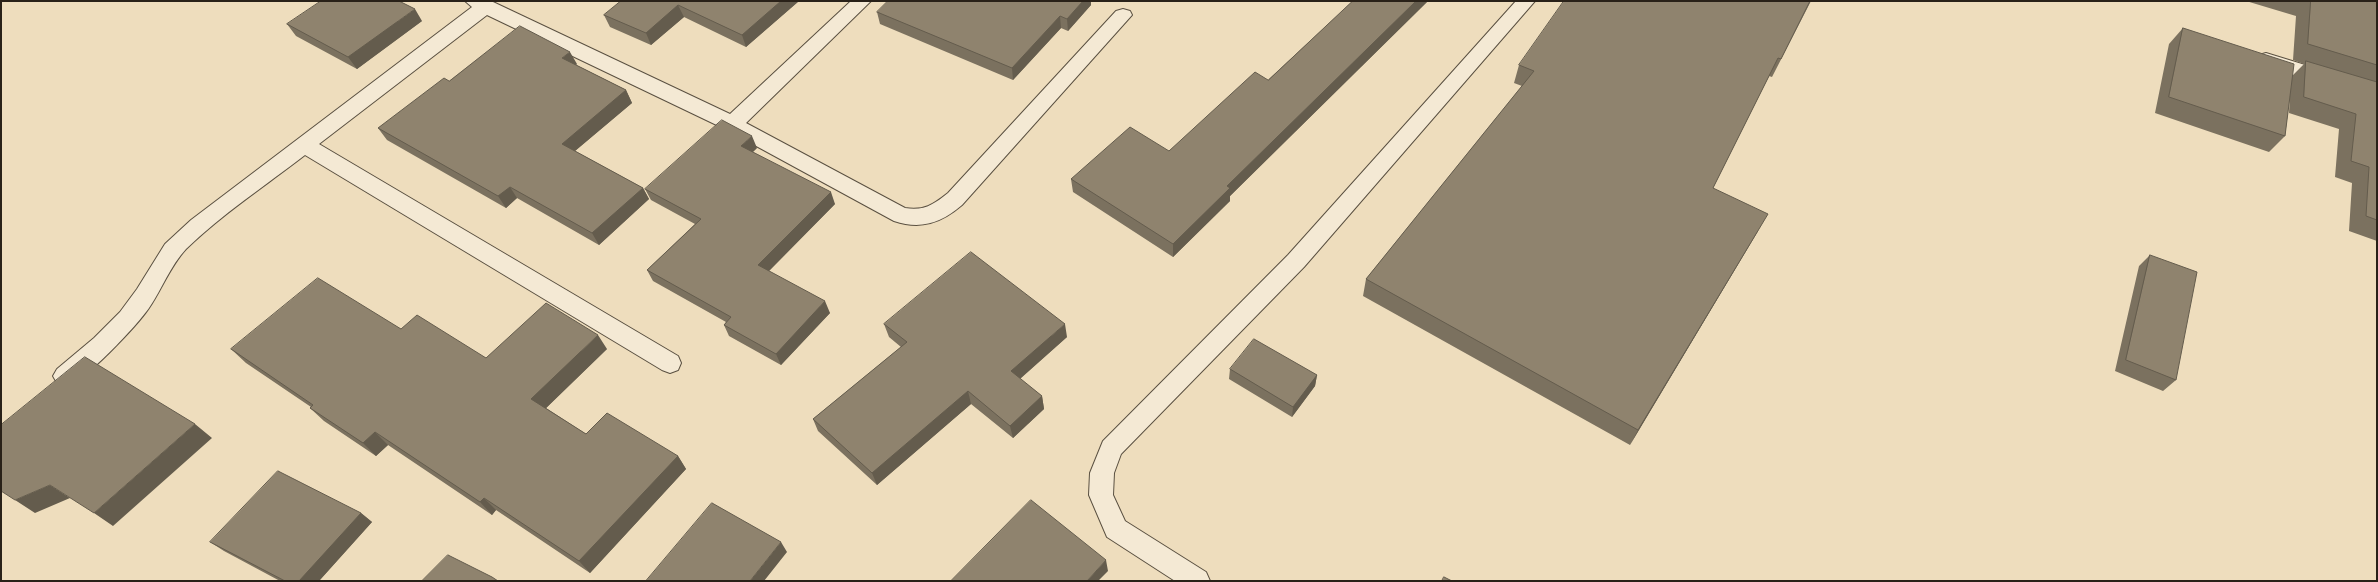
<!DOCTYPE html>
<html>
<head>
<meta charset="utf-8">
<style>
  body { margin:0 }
  #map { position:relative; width:2378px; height:582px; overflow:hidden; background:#eeddbd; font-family:"IM FELL French Canon",serif }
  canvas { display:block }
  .frame { position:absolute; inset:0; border:2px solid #292118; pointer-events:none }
</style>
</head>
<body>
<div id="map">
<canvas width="2378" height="582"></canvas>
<div class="frame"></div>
</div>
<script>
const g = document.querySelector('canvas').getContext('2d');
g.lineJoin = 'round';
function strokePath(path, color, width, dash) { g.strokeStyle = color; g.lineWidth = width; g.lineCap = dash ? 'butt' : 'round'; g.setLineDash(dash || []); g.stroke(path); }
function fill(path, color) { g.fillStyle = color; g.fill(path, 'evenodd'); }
const minor = new Path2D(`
  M465,1L493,2L730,114L851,1H871L746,123L905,208C924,211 933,205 948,193L1116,11L1123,9L1130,11L1132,15L962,205C941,223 921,230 894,221L725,129L487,15L319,144L678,356L681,363L678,370L670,373L662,370L305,155C265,186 222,214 186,249C170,266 162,289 149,308C139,323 82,385 65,386C63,386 59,384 57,383L53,376L57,369L94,338L120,312L137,289L165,244L191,220L472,7Z
  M1516,1H1535L1304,267L1121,454L1114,473L1113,495L1125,521L1206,572L1210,581H1175L1107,537L1089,495L1090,473L1103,441L1288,255Z
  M2266,53L2377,87V101L2259,65L2256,60L2259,55Z`);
strokePath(minor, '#5a5041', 2);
fill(minor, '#f4e9d4');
fill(new Path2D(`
  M621,1H799L746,47L684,17L651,45L610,27L604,15Z
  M1091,1V5L1068,31L1061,28L1013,80L880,24L877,12Z
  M1353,1H1428L1230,196V201L1173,257L1073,192L1071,179L1169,151L1268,80Z
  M1811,1L1772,77L1769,76L1713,188L1758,231L1630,445L1363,296L1366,279L1522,86L1514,83L1519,65Z
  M2246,1H2377V241L2349,231L2352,183L2335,177L2339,129L2289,113L2290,96L2285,136L2269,152L2155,113L2169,44L2183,28L2292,76L2304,64L2293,60L2296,16Z
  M422,21L357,69L296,36L287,24Z
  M577,64L576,65L626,90L632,103L575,151L643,188L649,199L599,245L517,198L506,208L387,140L378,128L449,81Z
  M757,148L753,152L835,204L769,271L830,313L781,365L729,336L724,325L726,322L653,281L647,270L695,224L651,200L645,189Z
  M2150,255L2176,380L2163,391L2115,371L2139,266Z
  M884,324L1067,337L1020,379L1042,396L1044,409L1013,438L971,404L877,485L818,431L813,419L901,347L889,337Z
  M401,329L486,358L607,349L546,408L586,434L678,456L686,469L590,573L496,510L492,515L388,445L376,456L324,421L310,408L311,407L246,363L231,349Z
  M1230,369L1317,375L1315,386L1292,417L1229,379Z
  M361,513L372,522L319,581H280L224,551L210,542Z`), '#7b715f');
fill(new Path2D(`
  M781,1H799L746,47L742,35Z
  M1083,1H1091V5L1068,31L1067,19Z
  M1416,1H1428L1230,196V201L1173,257V244L1227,186Z
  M678,5L684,17L651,45L646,33Z
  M415,9L422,21L357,69L348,57Z
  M1060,16L1061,28L1013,80L1012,68Z
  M570,52L577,64L569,70L562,58Z
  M626,90L632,103L569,156L562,144Z
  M752,136L757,148L746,158L741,146Z
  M510,187L517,198L506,208L498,196Z
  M643,188L649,199L599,245L592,233Z
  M831,192L835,204L763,277L758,265Z
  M1768,214L1758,231L1630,445L1638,430Z
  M825,301L830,313L781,365L776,354Z
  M1065,324L1067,337L1014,384L1011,371Z
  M598,335L607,349L542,412L531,399Z
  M1317,375L1315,386L1292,417L1293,407Z
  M968,391L971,404L877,485L872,473Z
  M1042,396L1044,409L1013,438L1010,426Z
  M195,424L212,438L113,526L94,513Z
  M375,432L388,445L376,456L363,443Z
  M678,456L686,469L590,573L579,561Z
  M50,485L70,498L35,513L15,500Z
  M484,498L496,510L492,515L480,502Z
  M361,513L372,522L319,581H299Z
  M781,542L787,552L764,581H750Z
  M1106,560L1108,571L1098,581H1087Z`), '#645c4d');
const building = new Path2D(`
  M321,1H399L415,9L348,57L287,24Z
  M621,1H781L742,35L678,5L646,33L604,15Z
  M888,1H1083L1067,19L1060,16L1012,68L877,12Z
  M1353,1H1416L1227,186L1230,188L1173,244L1071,179L1130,127L1169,151L1255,72L1268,80Z
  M1564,1H1810L1781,59L1778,58L1713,188L1768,214L1638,430L1366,279L1534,71L1519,65Z
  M2311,1H2377V65L2308,44Z
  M520,26L570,52L562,58L626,90L562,144L643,188L592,233L510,187L498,196L378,128L444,78L449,81Z
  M2183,28L2294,64L2285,136L2169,97Z
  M2306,61L2377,82V220L2366,216L2369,167L2351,161L2356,114L2304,97Z
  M722,120L752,136L741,146L831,192L758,265L825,301L776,354L724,325L731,317L647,270L701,219L645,189Z
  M971,252L1065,324L1011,371L1042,396L1010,426L968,391L872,473L813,419L907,342L884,324Z
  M2150,255L2197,272L2176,380L2126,360Z
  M318,278L401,329L417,315L486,358L546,303L598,335L531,399L586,434L607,413L678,456L579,561L484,498L480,502L375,432L363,443L310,408L313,405L231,349Z
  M1254,339L1317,375L1293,407L1230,369Z
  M85,357L195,424L94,513L50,485L15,500L1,491V425Z
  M278,471L361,513L299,581H285L210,542Z
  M1031,500L1106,560L1087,581H951Z
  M712,503L781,542L750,581H646Z
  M448,555L492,577L498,581H422Z
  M1444,577L1452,581H1442Z`);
fill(building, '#8f836e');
strokePath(building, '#645c4d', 1);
</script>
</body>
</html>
